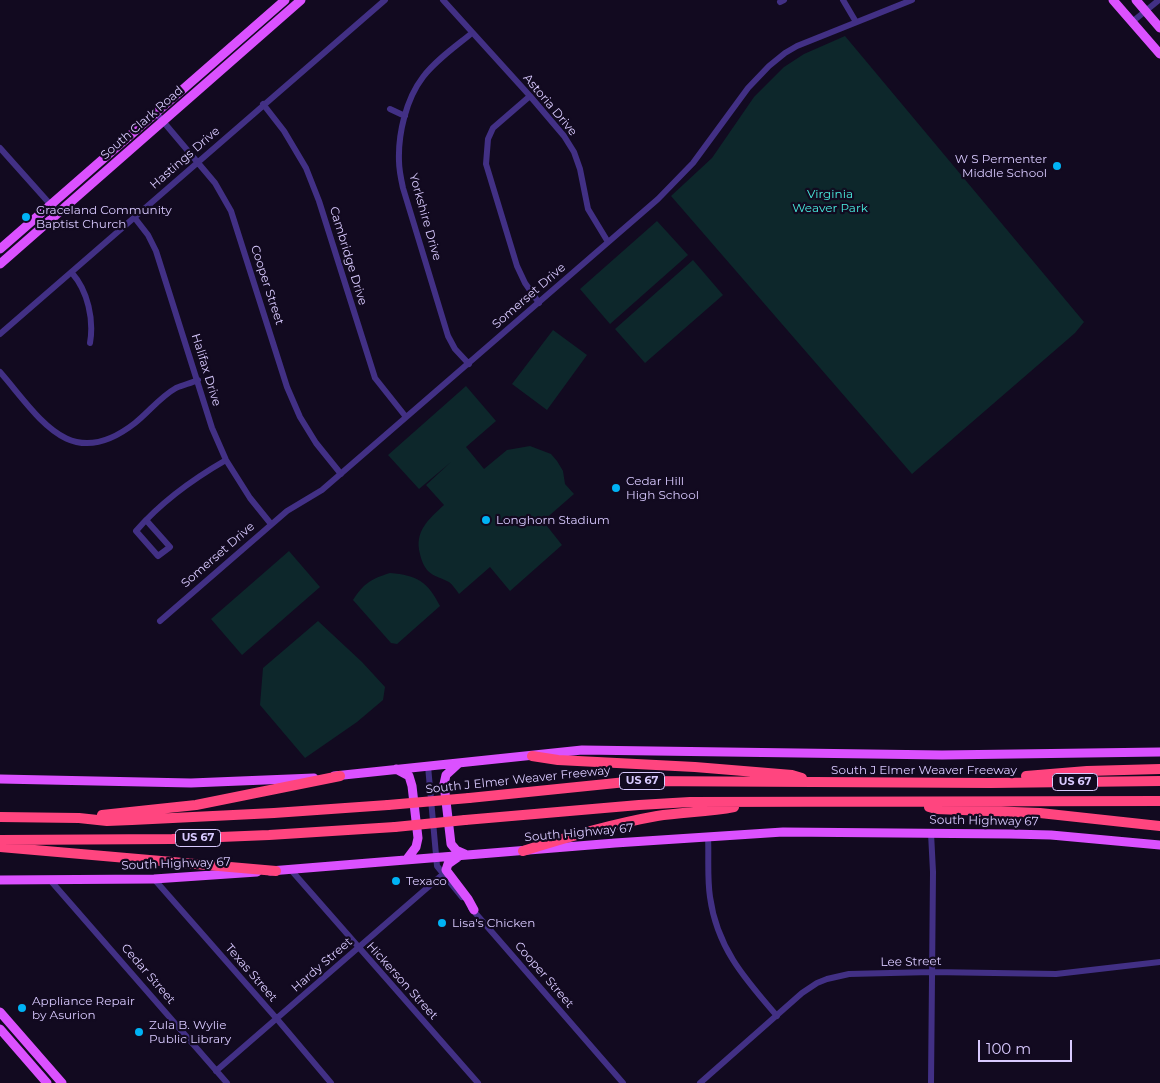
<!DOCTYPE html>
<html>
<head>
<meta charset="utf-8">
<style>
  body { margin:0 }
  #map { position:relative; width:1160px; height:1083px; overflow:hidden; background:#120a20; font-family:Montserrat,sans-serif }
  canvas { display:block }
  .scale { position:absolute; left:978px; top:1040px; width:94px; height:22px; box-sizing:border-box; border:2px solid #d9caff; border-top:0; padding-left:6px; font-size:15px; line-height:18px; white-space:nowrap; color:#d9caff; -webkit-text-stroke:4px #120a20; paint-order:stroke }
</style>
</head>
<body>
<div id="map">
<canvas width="1160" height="1083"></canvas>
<div class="scale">100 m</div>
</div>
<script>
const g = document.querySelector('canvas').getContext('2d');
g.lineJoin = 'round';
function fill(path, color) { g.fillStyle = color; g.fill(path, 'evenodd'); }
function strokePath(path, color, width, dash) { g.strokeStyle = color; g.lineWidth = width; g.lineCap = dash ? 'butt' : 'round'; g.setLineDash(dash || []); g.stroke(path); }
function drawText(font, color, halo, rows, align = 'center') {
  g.font = font + ' Montserrat,sans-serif'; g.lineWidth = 4.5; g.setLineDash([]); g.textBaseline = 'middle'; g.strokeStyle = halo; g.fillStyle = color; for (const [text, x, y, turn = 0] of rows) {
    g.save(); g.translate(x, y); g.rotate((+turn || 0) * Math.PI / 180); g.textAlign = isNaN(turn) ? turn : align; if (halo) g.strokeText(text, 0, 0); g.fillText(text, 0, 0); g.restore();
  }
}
fill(new Path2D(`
  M845,36L1084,322L1075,333L912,474L671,196L712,158L754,97L784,67L804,54Z
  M657,221L688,255L610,324L580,289Z
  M693,260L723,295L645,363L615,329Z
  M553,330L587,355L547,410L512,384Z
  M466,386L496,421L466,447L484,469L507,450L530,446L551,454L557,461L563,471L565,484L574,494L543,521L562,545L510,591L490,567L459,594C456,590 453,585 449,582C442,578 434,577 428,571C424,567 421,559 420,554C414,531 429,519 444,505L426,485L451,462L419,489L388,455Z
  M289,551L320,587L242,655L211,619Z
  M390,573C417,575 428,582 440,606L397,644L391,643L353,600C364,583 371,579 390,573Z
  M318,621L362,662L385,687L383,700L357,722L305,758L260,705L263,668Z`), '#0d272b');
strokePath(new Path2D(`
  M443,0L530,96L564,136L574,152L580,169L588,209L608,242
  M843,0L856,22
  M780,2L784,0
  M1132,22L1159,0
  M530,96L493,128L488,139L486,164L517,266L525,283L539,303
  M263,104L284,131L306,168L319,201L375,378L406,417
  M390,109L405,116
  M156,113L215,183L231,211L287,387L300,417L316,443L341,474
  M0,148L58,213
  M134,217L148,235L156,251L212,428L226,460L250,498L271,524
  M72,273C88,291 94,320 90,343
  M0,334L385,0
  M469,364L455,349L448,336L403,188C401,179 399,170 399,161C398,134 406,99 423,77C436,60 455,47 472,33
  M0,372C40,418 70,474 135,423C149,412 160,397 176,388C183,385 191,383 198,380
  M146,520L170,547L158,556L136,531C161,502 193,479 226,460
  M160,621L287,511L322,490L658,199L693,163L748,88L769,66L785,53L797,46L912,0
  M428,766L437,866L462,897
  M708,836C709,856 707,877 710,897C717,948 745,979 777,1016
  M291,870L478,1083
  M154,879L277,1019L331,1083
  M50,880L227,1083
  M471,908L623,1083
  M216,1071L442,875
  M700,1083L802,993L817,983L827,979L849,974L932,972L1056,974L1160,962
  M931,1083L933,872L931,833`), '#423085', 6);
strokePath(new Path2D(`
  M1113,0L1160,54
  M1136,0L1160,28
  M0,249L285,0
  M0,264L301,0
  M458,764L446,775L444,784L451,844L456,850L465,854
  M396,769L409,776L412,786L418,838L416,847L407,859
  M334,776L582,750L942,755L1160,752
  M0,779L191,783L314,778
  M458,857L448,864L446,870L468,899L474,910
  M270,871L615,843L783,832L1010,834L1051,835L1160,845
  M0,880L154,879L257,872
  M0,1012L62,1083
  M0,1029L47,1083`), '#db51ff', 9);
strokePath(new Path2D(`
  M532,756L558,760L695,767L792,775L802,778
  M1026,776L1087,771L1160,769
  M469,798L636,781L991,783L1160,781
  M929,807L936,809L1040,813L1160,826
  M102,815L196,805L340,776
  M0,817L79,818L107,821L132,820L274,813L388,805
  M465,820L639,805L690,802L1160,801
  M0,840L172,839L269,835L395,827
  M0,847L276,871
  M523,851C567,837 612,824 657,816C683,812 709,812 734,807`), '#ff457f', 10);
strokePath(new Path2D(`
  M388,805L469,798
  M395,827L465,820`), '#ff457f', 10);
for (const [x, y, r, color] of [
  [1057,166,5,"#00b3f5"],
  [26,217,5,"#00b3f5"],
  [616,488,5,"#00b3f5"],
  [486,520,5,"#00b3f5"],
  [396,881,5,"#00b3f5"],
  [442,923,5,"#00b3f5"],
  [22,1008,5,"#00b3f5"],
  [139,1032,5,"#00b3f5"]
]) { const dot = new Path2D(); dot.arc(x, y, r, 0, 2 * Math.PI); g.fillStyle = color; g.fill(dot); strokePath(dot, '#120a20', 2); }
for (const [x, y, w] of [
  [642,781,45],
  [1075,782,45],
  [198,838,45]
]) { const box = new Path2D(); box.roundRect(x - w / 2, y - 8.5, w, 17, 4); g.fillStyle = '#120a20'; g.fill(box); strokePath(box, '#d9caff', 1); }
drawText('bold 11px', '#d9caff', null, [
  ["US 67",642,781],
  ["US 67",1075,782],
  ["US 67",198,838]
]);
drawText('12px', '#d9caff', '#120a20', [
  ["Astoria Drive",550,105,50],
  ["South Clark Road",142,123,-41],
  ["Hastings Drive",185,158,-41],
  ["Yorkshire Drive",425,217,74],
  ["Cambridge Drive",348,256,73],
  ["Cooper Street",267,285,72],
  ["Somerset Drive",529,296,-41],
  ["Halifax Drive",206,370,73],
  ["Somerset Drive",218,555,-41],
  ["South J Elmer Weaver Freeway",924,770],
  ["South J Elmer Weaver Freeway",518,780,-6],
  ["South Highway 67",984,821,1],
  ["South Highway 67",579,833,-5],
  ["South Highway 67",176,864,-2],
  ["Lee Street",911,962,-1],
  ["Hardy Street",322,965,-41],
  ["Texas Street",251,973,49],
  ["Cedar Street",148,974,49],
  ["Cooper Street",544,975,49],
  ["Hickerson Street",402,981,48]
]);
drawText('12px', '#d9caff', '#120a20', [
  ["W S Permenter",1047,159,"right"],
  ["Middle School",1047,173,"right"],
  ["Graceland Community",36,210],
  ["Baptist Church",36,224],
  ["Cedar Hill",626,481],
  ["High School",626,495],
  ["Longhorn Stadium",496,520],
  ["Texaco",406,881],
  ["Lisa's Chicken",452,923],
  ["Appliance Repair",32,1001],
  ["by Asurion",32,1015],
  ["Zula B. Wylie",149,1025],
  ["Public Library",149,1039]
], 'left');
drawText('12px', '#4aebde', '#120a20', [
  ["Virginia",830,194],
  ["Weaver Park",830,208]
]);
</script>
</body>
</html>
